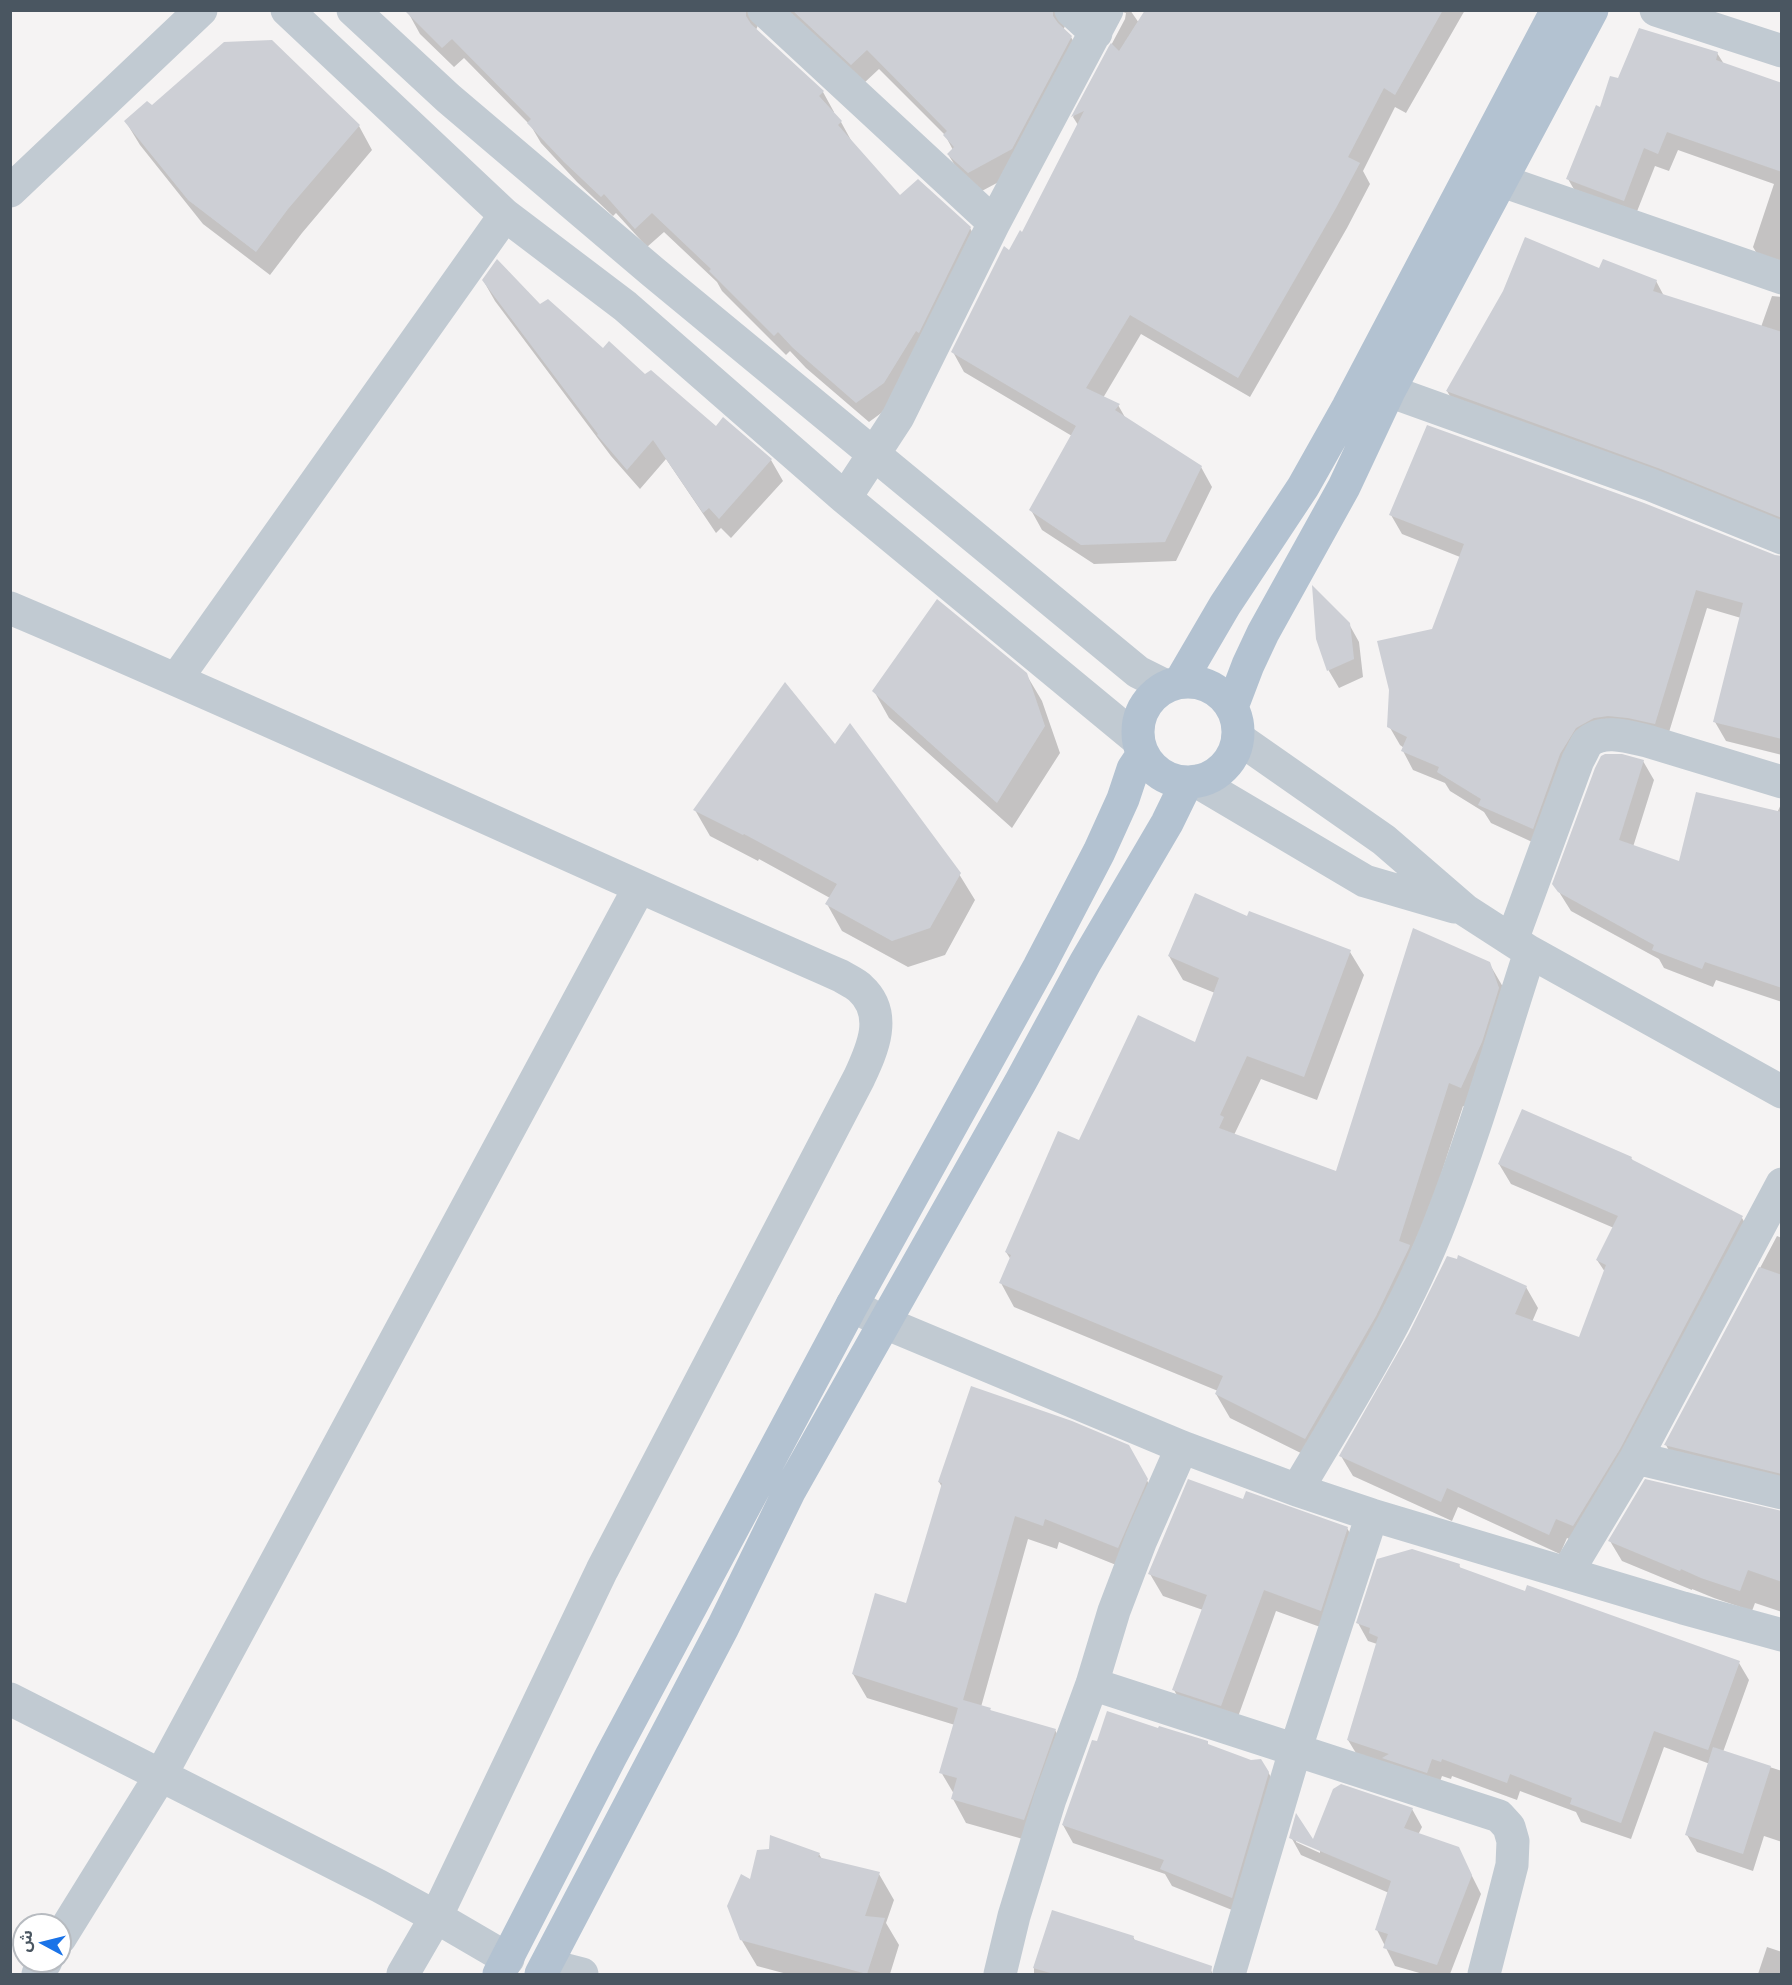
<!DOCTYPE html>
<html>
<head>
<meta charset="utf-8">
<style>
  body { margin:0 }
  #map { position:relative; width:1792px; height:1985px; overflow:hidden; background:#f5f3f3; font-family:"Alegreya Sans","Noto Sans Arabic",sans-serif }
  canvas { display:block }
  .frame { position:absolute; inset:0; border:12px solid #4a5661; pointer-events:none }
  .north { position:absolute; left:12px; top:1913px; width:60px; height:60px; box-sizing:border-box; background:#fff; border:2px solid #b7bbc0; border-radius:50%; rotate:277deg; font-size:16px; font-weight:700; line-height:24px; text-align:center; color:#4a5661 }
  .north::after { content:''; display:block; margin:auto; width:21px; height:27px; background:#1a73e8; clip-path:polygon(50% 0,100% 100%,50% 72%,0 100%) }
</style>
</head>
<body>
<div id="map">
<canvas width="1792" height="1985"></canvas>
<div class="frame"></div>
<div class="north">ش</div>
</div>
<script>
const g = document.querySelector('canvas').getContext('2d');
g.lineJoin = 'round';
function fill(path, color) { g.fillStyle = color; g.fill(path, 'evenodd'); }
function strokePath(path, color, width, dash) { g.strokeStyle = color; g.lineWidth = width; g.lineCap = dash ? 'butt' : 'round'; g.setLineDash(dash || []); g.stroke(path); }
fill(new Path2D(`
  M723,10H1130L1139,23L1147,10H1465L1406,113L1395,107L1363,171L1370,184L1347,228L1250,397L1141,334L1103,398L1118,405L1126,419L1201,467L1212,487L1176,561L1094,564L1042,530L1031,510L1072,436L964,372L953,352L1009,252L1022,234L1078,125L1073,117L1125,19L1126,13L1119,11L1068,18L1063,31L1071,37L1082,57L1023,169L980,192L960,174L948,154L953,150L945,135L879,69L863,84L761,18L756,30L823,92L834,112L833,113L841,122L852,142L900,197L970,228L981,248L895,403L869,422L806,368L790,351L786,355L722,291L717,282L664,232L647,247L616,213L613,216L577,182L541,143L531,126L464,58L454,67L420,34L409,14Z
  M1717,53L1724,64L1780,84L1782,81V272L1764,266L1753,247L1774,184L1678,150L1669,171L1655,166L1634,219L1579,198L1568,179L1601,109L1619,80Z
  M152,107L359,126L372,150L302,233L270,275L203,224L140,145L126,122Z
  M1600,270L1656,281L1664,296L1761,327L1772,296L1782,297V531L1458,410L1447,391Z
  M483,280L540,305L603,350L645,376L716,428L771,460L783,481L731,538L721,528L716,533L666,459L640,489L611,456L495,301Z
  M1391,515L1782,558V755L1726,741L1715,722L1741,618L1707,608L1666,742L1620,734L1570,773L1543,847L1491,823L1484,812L1450,791L1445,783L1413,770L1403,751L1404,748L1400,745L1389,726L1433,630L1460,557L1402,534Z
  M1349,624L1359,642L1363,677L1339,688L1329,671L1317,639Z
  M1026,674L1042,701L1060,753L1012,828L889,718L874,691Z
  M835,746L959,874L975,900L945,955L908,967L842,931L827,904L830,898L759,859L758,861L710,836L695,810Z
  M1643,761L1654,780L1633,847L1680,863L1777,813L1782,802V1002L1716,980L1713,987L1664,968L1659,959L1571,911L1554,884Z
  M1248,918L1350,952L1364,975L1317,1100L1261,1079L1234,1135L1337,1173L1489,963L1503,987L1474,1111L1463,1106L1415,1256L1319,1462L1230,1418L1216,1394L1218,1391L1014,1307L1001,1283L1011,1260L1006,1252L1080,1142L1195,1044L1215,993L1183,980L1169,956Z
  M1631,1158L1634,1162L1742,1218L1754,1238L1585,1546L1567,1538L1560,1554L1458,1507L1452,1521L1353,1476L1341,1456L1526,1287L1538,1308L1532,1322L1580,1339L1605,1272L1597,1260L1614,1228L1511,1184L1499,1164Z
  M1777,1236L1782,1238V1491L1677,1466L1666,1445Z
  M1128,1446L1160,1504L1131,1571L1059,1542L1057,1549L1028,1539L981,1707L990,1709L991,1712L1055,1730L1068,1754L1037,1843L966,1823L953,1799L954,1794L941,1772L955,1725L867,1698L853,1674L908,1604L942,1487L939,1482Z
  M1244,1500L1347,1528L1360,1551L1334,1632L1276,1611L1234,1728L1187,1713L1174,1690L1203,1610L1163,1596L1150,1574Z
  M1782,1513V1612L1755,1603L1752,1611L1714,1598L1692,1589V1590L1622,1561L1610,1541Z
  M1459,1565L1461,1570L1739,1663L1749,1680L1723,1752L1782,1771V1842L1764,1836L1753,1871L1697,1852L1687,1835L1710,1764L1664,1747L1631,1839L1581,1822L1576,1812L1520,1791L1517,1800L1452,1776L1451,1779L1442,1776L1437,1790L1359,1758L1348,1740L1377,1644L1368,1641L1358,1623Z
  M1159,1730L1207,1743L1209,1746L1268,1772L1279,1791L1242,1914L1172,1886L1165,1874L1073,1843L1063,1825L1098,1743Z
  M1412,1809L1422,1827L1418,1835L1458,1848L1481,1894L1450,1974H1423L1395,1966L1377,1930L1389,1893L1301,1855L1291,1837L1313,1843ZM1297,1839L1320,1849V1853L1296,1842Z
  M819,1854L822,1859L879,1874L894,1900L886,1923L899,1945L890,1974H787L757,1966L741,1939L751,1881Z
  M1133,1937L1136,1942L1209,1967L1213,1974H1034V1968Z
  M1767,1947L1782,1952V1974H1758Z`), '#0003');
fill(new Path2D(`
  M404,10H746V16L751,24L824,91L819,96L842,121L838,125L900,195L918,179L971,227L919,333L916,331L884,383L856,403L793,348L778,332L774,336L709,271L711,269L652,213L635,229L604,194L601,197L564,162L527,123L531,119L452,39L442,48Z
  M792,10H1053V16L1058,23L1072,36L1012,149L968,173L947,154L954,147L943,135L947,131L867,50L851,65Z
  M1145,10H1443L1395,95L1384,88L1348,157L1360,163L1336,208L1238,378L1130,315L1086,388L1120,404L1115,410L1202,466L1165,542L1081,545L1029,510L1076,426L951,352L1004,246L1009,250L1020,230L1022,232L1084,111L1071,117L1109,46L1111,43L1119,51Z
  M1639,28L1718,52L1716,60L1782,83V172L1667,132L1658,154L1644,148L1624,201L1566,179L1596,105L1600,107L1610,76L1618,78Z
  M272,40L360,125L288,209L256,252L188,200L124,121L147,101L152,105L224,42Z
  M1525,237L1599,268L1603,259L1657,280L1653,291L1782,332V518L1658,468L1446,391L1503,291Z
  M497,259L540,304L548,299L603,348L609,341L645,374L651,370L716,426L723,417L772,459L719,519L709,508L703,513L653,440L627,470L597,435L598,434L482,280Z
  M1427,425L1644,503L1775,555L1782,556V739L1713,722L1743,603L1696,590L1655,724L1628,718L1608,716L1594,718L1576,728L1560,754L1533,829L1478,805L1481,799L1437,772L1439,767L1401,751L1407,737L1387,727L1389,690L1377,641L1432,629L1464,544L1389,515Z
  M1312,585L1350,623L1354,659L1327,671L1316,639Z
  M937,599L1027,673L1045,726L997,803L872,691Z
  M785,682L835,744L850,723L961,873L930,928L892,941L825,904L837,884L744,834L743,835L693,810Z
  M1605,754H1622L1644,760L1619,840L1679,861L1696,792L1782,812V988L1705,962L1702,969L1652,950L1654,945L1558,892L1552,884L1595,768L1601,756Z
  M1195,893L1247,916L1249,911L1351,950L1304,1077L1247,1056L1220,1115L1224,1117L1219,1128L1336,1171L1413,928L1490,962L1499,988L1482,1042L1461,1088L1449,1083L1399,1241L1410,1245L1409,1248L1376,1316L1305,1439L1215,1394L1223,1376L999,1283L1011,1255L1005,1252L1058,1131L1079,1140L1138,1015L1195,1042L1219,978L1168,956Z
  M1522,1109L1632,1157L1631,1159L1743,1216L1620,1449L1573,1526L1556,1519L1549,1535L1447,1488L1441,1502L1339,1456L1409,1333L1447,1256L1457,1259L1458,1255L1527,1286L1515,1314L1579,1337L1606,1265L1596,1260L1618,1216L1498,1164Z
  M1759,1267L1782,1275V1474L1664,1445Z
  M971,1386L1072,1421L1129,1445L1148,1479L1118,1548L1045,1519L1043,1526L1015,1516L963,1700L991,1708L990,1710L1056,1729L1024,1820L951,1799L957,1778L939,1773L958,1708L852,1674L875,1593L906,1603L942,1483L938,1482Z
  M1188,1479L1243,1499L1246,1491L1348,1527L1321,1611L1264,1590L1221,1706L1172,1690L1207,1595L1148,1574Z
  M1645,1479L1782,1511V1582L1748,1570L1740,1591L1701,1578L1681,1569L1680,1571L1608,1541Z
  M1412,1549L1460,1564L1459,1567L1525,1591L1527,1585L1740,1661L1708,1750L1654,1731L1621,1823L1570,1804L1572,1798L1510,1774L1507,1783L1442,1759L1441,1762L1432,1759L1427,1773L1382,1758L1389,1754L1347,1740L1378,1637L1369,1633L1370,1628L1356,1623L1377,1559Z
  M1107,1711L1158,1728L1159,1726L1208,1741V1744L1251,1760L1261,1759L1269,1772L1232,1898L1160,1869L1164,1860L1062,1825L1092,1740L1097,1741Z
  M1713,1747L1771,1766L1743,1854L1685,1835Z
  M1341,1784L1413,1808L1404,1828L1459,1847L1472,1875L1437,1965L1383,1948L1388,1934L1375,1930L1391,1881L1289,1838L1296,1813L1313,1839L1333,1789Z
  M770,1835L820,1853L818,1857L880,1872L865,1916L885,1918L867,1974L740,1940L727,1906L741,1874L750,1879L757,1850L769,1849Z
  M1052,1910L1134,1936L1133,1939L1212,1966L1211,1974H1054L1033,1968Z`), '#cdcfd5');
strokePath(new Path2D(`
  M287,10L505,215L625,306L845,498L1138,740
  M353,10L448,98L653,272L1138,672L1166,686
  M764,10L994,223
  M1071,10L1096,33
  M1656,10L1782,51
  M1502,181L1782,278
  M10,191L201,10
  M1362,394L1389,391L1651,485L1782,538
  M845,498L898,417L994,223L1107,10
  M10,608C289,726 563,855 841,976C847,980 855,983 860,988C889,1014 872,1050 859,1078L602,1570L436,1917L403,1974
  M177,678L505,215
  M1238,738L1384,840L1465,910L1530,952L1782,1092
  M1196,781L1365,881L1454,907
  M1512,940L1578,760C1581,755 1584,748 1587,743C1602,728 1630,737 1647,741L1782,782
  M852,1305L883,1322L1182,1447L1297,1490L1372,1515L1683,1608L1782,1635
  M1636,1458L1782,1493
  M1297,1490C1349,1402 1404,1316 1441,1220C1475,1133 1501,1041 1530,952
  M1567,1573L1636,1458L1782,1184
  M1092,1684L1499,1816L1509,1827L1513,1841L1512,1865L1484,1974
  M10,1699L379,1886L436,1917L508,1959
  M60,1938L161,1775L639,888
  M547,1965L582,1974
  M38,1974L46,1961
  M1000,1974L1014,1916L1050,1799L1092,1684L1114,1611L1141,1540L1182,1447
  M1229,1974L1295,1751L1372,1515`), '#c1cad2', 33);
strokePath(new Path2D(`
  M1138 732a50 50 0 1 1 100 0a50 50 0 1 1-100 0Z
  M1180,682L1225,605L1303,487L1348,407L1557,10
  M1232,707L1248,665L1263,633L1344,487L1389,391L1592,10
  M499,1974L611,1756L852,1305L1039,967L1099,852L1123,799L1133,769L1143,754
  M541,1974L723,1627L789,1492L1021,1081L1085,963L1167,823L1187,782`), '#b3c2d1', 33);
</script>
</body>
</html>
